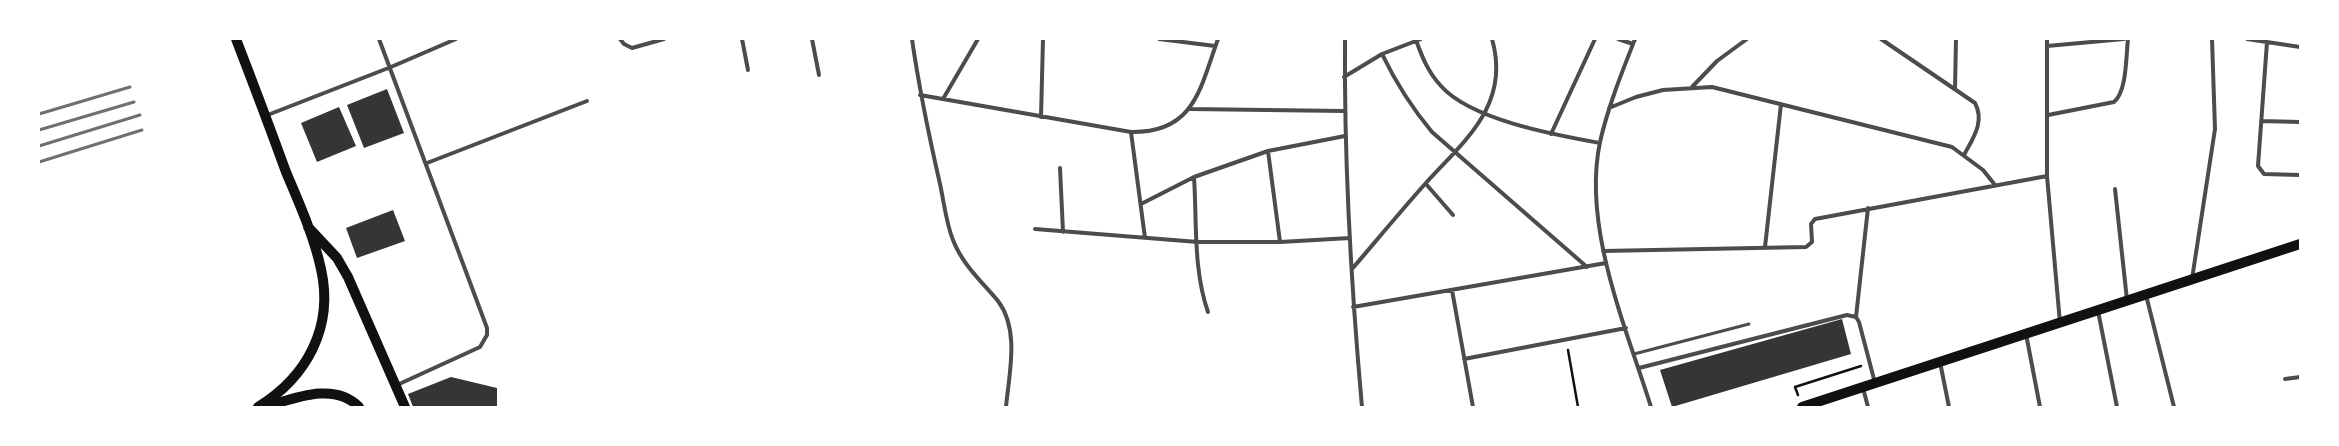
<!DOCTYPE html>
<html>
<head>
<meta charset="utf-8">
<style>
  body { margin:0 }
  #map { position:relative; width:2339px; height:446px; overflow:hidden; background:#fff; font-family:"Source Serif 4",serif }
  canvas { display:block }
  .frame { position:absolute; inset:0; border:40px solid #fff; pointer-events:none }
</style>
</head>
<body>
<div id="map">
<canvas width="2339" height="446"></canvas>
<div class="frame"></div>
</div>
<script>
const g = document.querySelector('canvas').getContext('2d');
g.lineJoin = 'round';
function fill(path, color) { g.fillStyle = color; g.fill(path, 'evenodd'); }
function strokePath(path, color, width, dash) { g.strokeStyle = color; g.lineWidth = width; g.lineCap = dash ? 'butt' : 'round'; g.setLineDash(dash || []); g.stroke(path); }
fill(new Path2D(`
  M387,89L404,133L364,148L347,105Z
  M339,107L356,146L317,162L301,123Z
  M393,210L405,241L357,258L346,228Z
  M1842,319L1851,354L1672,407L1660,370Z
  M451,377L497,388V407H413L408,394Z`), '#353535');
strokePath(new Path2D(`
  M1568,350L1578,407
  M1798,395L1795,387L1861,366`), '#111', 2.5);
strokePath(new Path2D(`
  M1634,354L1749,324`), '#4c4c4c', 3);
strokePath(new Path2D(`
  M379,39L487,328V335L480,347L397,385
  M620,39L624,44L632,48L664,39
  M742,39L748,70
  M812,39L819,75
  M912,39C919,88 929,136 940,184C944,202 946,223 953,240C962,264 982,282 998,301C1020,330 1009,374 1006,407
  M1159,39L1215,46
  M1345,39C1344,162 1351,285 1362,407
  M1618,39L1633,44
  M1635,39C1622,72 1608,107 1600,142C1582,227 1626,327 1651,407
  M1881,39L1975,103C1985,122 1973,138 1964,155
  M2047,39V176L2060,323
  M2247,39L2300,47
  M1416,40C1422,57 1428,72 1441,86C1471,120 1556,135 1600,143
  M2267,42L2258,166L2264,174L2300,175
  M2047,46L2124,39
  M1382,54C1396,83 1412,108 1432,132L1587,267
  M1344,77L1382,54L1421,39
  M1692,87L1717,61L1747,39
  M1955,89L1956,39
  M920,95L1131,132C1195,133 1200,88 1218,39
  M943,99L978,39
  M1609,108L1636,97L1663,90L1712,87L1952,147L1983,170L1995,185
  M1190,109L1344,111
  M2048,115L2114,102C2127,92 2126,55 2128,39
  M265,116L391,67L456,39
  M1041,117L1043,39
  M2261,121L2300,122
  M1131,132L1145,238
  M1551,134L1595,39
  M1268,151L1280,242
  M427,163L587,101
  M1060,168L1063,232
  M1194,177C1197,222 1193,269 1208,312
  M1426,184L1453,215
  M2115,189L2127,300
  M1141,204L1194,177L1268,151L1345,136
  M1035,229L1198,242H1280L1350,238
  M1765,247L1781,104
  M1603,251L1806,247L1812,242L1811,224L1815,219L2047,176
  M1352,269C1376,241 1400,212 1425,184C1464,141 1511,105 1492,39
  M2192,279L2215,129L2212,39
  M1452,290L1473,407
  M2146,295L2174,407
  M1353,307L1606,263
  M2098,311L2117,407
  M1856,317L1868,208
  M2026,334L2040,407
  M1464,359L1626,328
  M1940,362L1949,407
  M1639,368L1847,315L1856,317L1859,322L1875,383
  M2285,379L2300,377
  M1863,388L1868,407`), '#4c4c4c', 4);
strokePath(new Path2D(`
  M236,39C253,83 270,128 286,172C299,203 314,236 321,269C334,327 307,377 258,407
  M308,227L337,258L348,277L405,407
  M265,407C293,399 334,381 359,407
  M1802,407L2300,244`), '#111', 10);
strokePath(new Path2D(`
  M39,114L130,87
  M39,130L134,102
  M39,146L140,115
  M39,162L142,130`), '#707070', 3);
</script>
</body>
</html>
